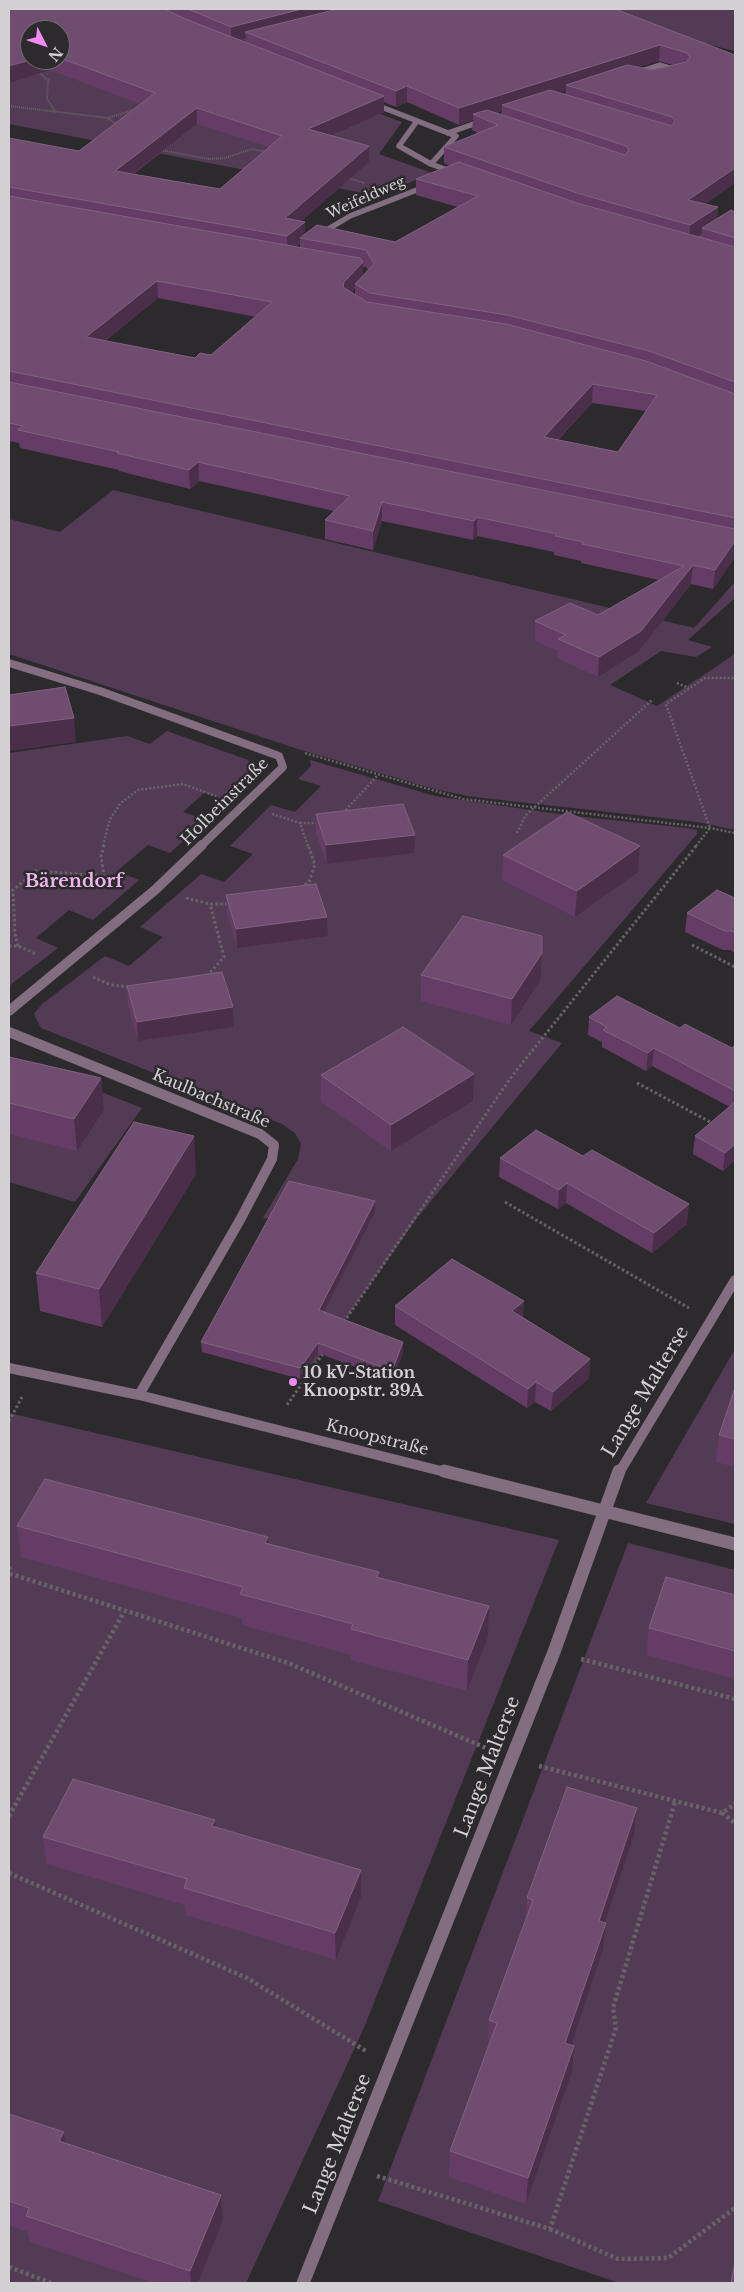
<!DOCTYPE html>
<meta charset="utf-8">
<style>
body{margin:0}
#map{position:relative;width:744px;height:2292px;overflow:hidden;background:#2d2a2d;font-family:"Libre Baskerville",serif}
canvas{display:block}
.frame{position:absolute;inset:0;border:10px solid #d3d1d3;pointer-events:none}
.north{position:absolute;left:20px;top:20px;width:50px;height:50px;box-sizing:border-box;background:#2d2a2d;border:1px solid #6f6d6f;border-radius:50%;rotate:131deg;font-size:14px;font-weight:700;line-height:20px;text-align:center;color:#d3d1d3}
.north::after{content:'';display:block;margin:auto;width:18px;height:22px;background:#f18af4;clip-path:polygon(50% 0,100% 100%,50% 72%,0 100%)}
</style>
<div id="map">
<canvas width="744" height="2292"></canvas>
<div class="frame"></div>
<div class="north">N</div>
</div>
<script>
const c = document.querySelector('canvas').getContext('2d');
c.lineJoin = 'round';
function fill(path, color) {
  c.fillStyle = color;
  c.fill(path, 'evenodd');
}
function poly(rows) {
  const path = new Path2D();
  for (const r of rows) {
    path.moveTo(r[0], r[1]);
    for (let i = 2; i < r.length; i += 2) path.lineTo(r[i], r[i + 1]);
  }
  return path;
}
function trace(path, color, width, dash) {
  c.strokeStyle = color;
  c.lineWidth = width;
  c.lineCap = dash ? 'butt' : 'round';
  c.setLineDash(dash || []);
  c.stroke(path);
}
function write(font, color, halo, rows, align = 'center') {
  c.font = font + ' "Libre Baskerville",serif';
  c.lineWidth = 5;
  c.setLineDash([]);
  c.textBaseline = 'middle';
  c.strokeStyle = halo;
  c.fillStyle = color;
  for (const [text, x, y, turn = 0] of rows) {
    c.save();
    c.translate(x, y);
    c.rotate((+turn || 0) * Math.PI / 180);
    c.textAlign = isNaN(turn) ? turn : align;
    if (halo) c.strokeText(text, 0, 0);
    c.fillText(text, 0, 0);
    c.restore();
  }
}
fill(poly([
 [9,9,735,9,735,51,636,27,362,107,402,122,379,154,432,173,378,196,9,124],
 [30,30,60,30,60,60,30,60],
 [113,490,694,628,735,582,735,598,688,640,712,647,696,657,661,651,610,685,657,706,735,654,735,830,698,822,474,797,438,790,298,749,9,654,9,519,60,532],
 [167,731,248,760,253,767,251,775,226,800,204,793,183,812,206,820,170,853,148,845,117,871,139,880,93,920,69,910,36,938,58,948,9,986,9,753,127,736,150,744],
 [310,760,435,796,565,815,687,828,697,830,697,834,529,1031,562,1043,417,1218,307,1374,291,1369,363,1234,263,1218,298,1159,301,1144,295,1133,282,1124,41,1028,34,1014,42,1004,105,956,129,966,163,937,140,927,201,874,224,882,253,854,230,846,271,805,295,812,321,786,298,779,311,766],
 [9,1056,142,1108,75,1202,9,1182],
 [735,1349,735,1524,646,1503],
 [9,1413,559,1540,363,2030,246,2283,9,2283],
 [628,1543,735,1570,735,2283,619,2283,378,2201]
]), '#543b55');
trace(poly([
 [37,71,48,80,47,99,55,111],
 [9,106,108,118,136,109],
 [108,118,117,125],
 [161,150,209,159,225,158,252,149,266,152],
 [346,177,364,183]
]), '#666466', 2, [1, 1]);
trace(poly([
 [677,683,689,688],
 [305,753,463,799,710,828,735,833],
 [343,813,377,776],
 [272,814,300,823],
 [517,833,526,815,652,700],
 [103,846,110,819,121,803,138,790,183,784,216,796],
 [308,846,300,823,320,823],
 [696,846,710,828,666,704,705,678,735,678]
]), '#666466', 2.5, [2, 2]);
trace(poly([
 [104,845,101,856,104,876],
 [301,888,309,882,315,865,308,845],
 [186,898,210,904,229,904],
 [692,945,735,967],
 [9,946,18,946,36,954],
 [18,946,15,934,13,890,36,871,104,876,122,881],
 [207,976,224,957,210,904],
 [93,977,111,985,130,987],
 [637,1083,714,1124],
 [505,1202,689,1308],
 [344,1322,512,1076,697,845],
 [287,1405,324,1352],
 [9,1421,22,1397]
]), '#666466', 3, [2.5, 2.5]);
trace(poly([
 [9,1567,11,1574,288,1663,486,1748],
 [581,1659,735,1699],
 [539,1766,722,1813,735,1804],
 [722,1813,735,1823],
 [9,1816,124,1612],
 [9,1873,247,1978,366,2051],
 [377,2176,550,2229,616,2028,613,2008,675,1802],
 [550,2229,618,2259,668,2258,735,2208],
 [9,2267,51,2283]
]), '#666466', 4.5, [3, 3]);
trace(poly([
 [635,73,660,65,676,70],
 [371,103,456,136,431,164,455,173],
 [417,121,399,146,431,164],
 [448,133,485,120],
 [320,234,350,216,427,186]
]), '#826d81', 5.5);
trace(poly([
 [9,663,100,691,279,756,283,767,201,846]
]), '#826d81', 8);
trace(poly([
 [9,1011,155,890,202,845],
 [9,1032,260,1134,274,1145,272,1159,240,1220,139,1395],
 [9,1368,139,1395,449,1473],
 [619,1473,735,1280]
]), '#826d81', 10);
trace(poly([
 [444,1471,735,1544],
 [303,2283,554,1652,619,1471]
]), '#826d81', 13);
fill(poly([
 [9,9,615,9,735,55,735,183,705,204,718,207,717,219,731,210,735,212,735,557,713,589,691,584,639,651,598,677,557,658,558,651,535,641,535,621,570,603,598,615,659,580,581,563,581,561,554,555,554,552,477,536,473,540,382,521,373,550,325,539,325,520,334,511,199,481,190,489,119,471,119,470,20,448,19,443,9,441,9,138,79,151,141,104,50,70,9,83],
 [30,30,60,30,60,60,30,60],
 [246,38,246,42,239,40],
 [659,61,673,65,653,70,638,67],
 [566,90,565,94,559,92],
 [384,102,396,107,407,102,459,125,473,120,472,130,478,133,444,147,444,163,450,166,416,179,416,195,458,207,395,242,317,225,305,234,305,222,301,221,369,162,369,146,331,136,384,112],
 [502,111,501,114,496,113],
 [197,124,269,147,220,189,134,174],
 [300,243,300,247,296,247],
 [363,267,366,267,368,270,363,276],
 [355,288,355,295,352,292],
 [158,298,256,317,211,355,200,353,195,358,105,341],
 [592,403,646,411,618,452,558,440],
 [316,814,414,853,327,864,316,833],
 [503,855,638,872,575,917,502,880],
 [226,895,327,917,328,936,237,948,227,914],
 [735,898,735,953,730,950,723,950,685,932,687,913],
 [542,953,541,979,511,1025,421,1001,421,975],
 [127,986,233,1007,234,1027,138,1041,128,1005],
 [589,1017,680,1028,732,1048,735,1045,735,1160,723,1171,693,1154,695,1136,730,1107,652,1066,646,1071,602,1047,602,1042,588,1035],
 [9,1057,101,1078,104,1110,77,1151,9,1134],
 [321,1075,473,1101,391,1151,321,1102],
 [500,1158,687,1224,652,1253,566,1203,558,1209,499,1177],
 [196,1174,102,1327,40,1311,36,1273],
 [375,1212,323,1312,403,1342,403,1353,392,1381,318,1353,300,1379,202,1352,201,1342],
 [395,1306,523,1318,590,1359,589,1378,551,1411,535,1402,527,1408,395,1325],
 [735,1391,735,1467,716,1462,719,1435],
 [17,1526,268,1544,379,1572,379,1578,489,1606,488,1637,467,1691,351,1660,351,1655,242,1625,242,1618,21,1557],
 [735,1595,735,1679,646,1655,649,1628],
 [637,1808,634,1835,604,1923,606,1923,603,1950,571,2045,572,2072,526,2204,449,2177,450,2151,489,2046,488,2046,489,2020,526,1919,527,1898],
 [215,1827,361,1897,336,1960,186,1915,185,1905,47,1864,43,1837],
 [9,2114,64,2132,65,2143,221,2195,223,2220,198,2283,154,2283,30,2242,28,2232,9,2225]
]), '#653c65');
fill(poly([
 [302,9,363,9,245,32,246,38,231,42,231,27],
 [660,45,659,61,575,87,566,85,566,90,511,108,502,105,502,111,481,118,473,114,473,120,459,125,459,108],
 [30,60,50,60,50,70,9,83,9,66],
 [407,86,407,102,396,107,396,91],
 [384,96,384,112,308,146,308,129],
 [197,108,197,124,116,187,115,171],
 [369,146,369,162,286,235,285,218],
 [735,168,735,183,687,216,688,200],
 [718,207,717,224,702,228,702,234,689,242,690,225],
 [305,222,305,239,300,238,300,243,288,253,287,236],
 [363,262,363,280,355,284,355,288,345,300,343,287,344,282],
 [157,281,158,298,87,355,86,337],
 [593,384,592,403,543,455,544,437],
 [198,462,199,481,190,489,189,470],
 [382,502,382,521,373,550,373,531],
 [477,517,477,536,473,540,474,521],
 [735,541,735,557,713,589,715,570],
 [693,565,691,584,639,651,598,677,599,657],
 [74,718,76,742,9,751,9,726],
 [415,835,414,853,327,864,326,845],
 [640,846,638,872,575,917,577,891],
 [327,917,328,936,237,948,236,929],
 [542,953,541,979,511,1025,512,999],
 [233,1007,234,1027,138,1041,137,1022],
 [654,1048,652,1066,646,1071,648,1053],
 [474,1074,473,1101,391,1151,391,1125],
 [101,1078,104,1110,77,1151,74,1119],
 [194,1136,196,1174,102,1327,99,1289],
 [735,1144,735,1160,723,1171,725,1153],
 [567,1183,566,1203,558,1209,559,1190],
 [375,1201,375,1212,319,1321,319,1310],
 [689,1204,687,1224,652,1253,654,1233],
 [524,1301,523,1320,512,1311],
 [403,1342,403,1353,392,1381,392,1371],
 [318,1343,318,1353,300,1379,300,1368],
 [590,1359,589,1378,551,1411,553,1392],
 [536,1382,535,1402,527,1408,528,1389],
 [268,1537,269,1569,265,1543],
 [489,1606,488,1637,467,1691,468,1660],
 [637,1808,634,1835,596,1948,599,1921],
 [215,1820,217,1847,212,1826],
 [361,1870,361,1897,336,1960,335,1933],
 [606,1923,603,1950,563,2070,565,2043],
 [574,2046,572,2072,526,2204,528,2178],
 [64,2132,68,2158,59,2141],
 [221,2195,223,2220,198,2283,191,2283,190,2271]
]), '#4a2e4a');
const building = poly([
 [9,9,164,9,188,20,384,96,308,129,369,146,285,218,305,222,287,236,9,187,9,138,79,151,155,93,60,58,60,30,30,30,30,60,9,66,9,9],
 [197,108,282,136,220,189,115,171,197,108],
 [188,9,302,9,231,27,188,9],
 [338,9,615,9,735,55,735,168,688,200,718,207,690,225,580,194,444,147,498,125,473,114,487,110,625,155,629,150,626,146,502,105,550,90,672,126,675,121,672,117,566,85,627,65,653,70,686,62,690,57,687,53,660,45,459,108,407,86,396,91,245,32,338,9],
 [459,162,577,203,735,247,735,382,649,351,507,315,370,293,355,284,374,264,366,250,300,238,317,225,395,242,478,196,416,179,459,162],
 [9,196,360,258,363,262,344,282,343,287,367,302,506,324,646,361,735,394,735,518,9,371,9,196],
 [157,281,272,302,211,355,200,353,195,358,86,337,157,281],
 [593,384,657,395,618,452,544,437,593,384],
 [731,210,735,212,735,238,702,228,731,210],
 [9,382,735,529,735,541,715,570,693,565,641,631,599,657,558,639,566,635,535,621,570,603,598,615,684,566,582,544,583,542,555,536,557,534,477,517,474,521,382,502,373,531,325,520,350,496,198,462,189,470,117,453,119,452,18,430,23,426,9,423,9,382],
 [65,687,74,718,9,726,9,695,65,687],
 [403,804,415,835,326,845,316,814,403,804],
 [567,812,640,846,577,891,503,855,567,812],
 [316,884,327,917,236,929,226,895,316,884],
 [717,890,735,898,735,933,732,931,725,931,687,913,717,890],
 [463,916,542,936,542,953,512,999,421,975,463,916],
 [222,972,233,1007,137,1022,127,986,222,972],
 [617,996,680,1028,685,1024,732,1048,735,1045,735,1091,654,1048,648,1053,603,1030,607,1027,589,1017,617,996],
 [403,1027,474,1074,391,1125,321,1075,403,1027],
 [9,1057,101,1078,74,1119,9,1103,9,1057],
 [735,1102,735,1144,725,1153,695,1136,735,1102],
 [134,1122,194,1136,99,1289,36,1273,134,1122],
 [536,1130,583,1156,592,1150,689,1204,654,1233,567,1183,559,1190,500,1158,536,1130],
 [289,1181,375,1201,319,1310,403,1342,392,1371,318,1343,300,1368,201,1342,289,1181],
 [452,1259,524,1301,512,1311,590,1359,553,1392,536,1382,528,1389,395,1306,452,1259],
 [734,1391,735,1391,735,1439,719,1435,734,1391],
 [45,1479,268,1537,265,1543,379,1572,376,1577,489,1606,468,1660,351,1629,353,1624,240,1594,243,1587,17,1526,45,1479],
 [666,1577,735,1595,735,1651,649,1628,666,1577],
 [73,1779,215,1820,212,1826,361,1870,335,1933,184,1888,187,1879,43,1837,73,1779],
 [567,1787,637,1808,599,1921,606,1923,565,2043,574,2046,528,2178,450,2151,497,2023,489,2020,533,1900,527,1898,567,1787],
 [9,2114,64,2132,59,2141,221,2195,190,2271,26,2216,29,2208,9,2201,9,2114],
 [735,2262,735,2283,731,2283,735,2262]
]);
fill(building, '#714c71');
trace(building, '#806180', 1);
for (const [x, y, r, color] of [
 [293,1382,5,"#f18af4"]
]) {
  const dot = new Path2D();
  dot.arc(x, y, r, 0, 2 * Math.PI);
  c.fillStyle = color;
  c.fill(dot);
  trace(dot, '#2d2a2d', 2);
}
write('14px', '#d3d1d3', '#2d2a2d', [
 ["Weifeldweg",366,198,-24]
]);
write('16px', '#d3d1d3', '#2d2a2d', [
 ["Holbeinstraße",225,802,-45],
 ["Kaulbachstraße",211,1099,23],
 ["Knoopstraße",377,1438,14]
]);
write('bold 16px', '#d3d1d3', '#2d2a2d', [
 ["10 kV-Station",303,1373],
 ["Knoopstr. 39A",303,1391]
], 'left');
write('bold 18px', '#edb4ed', '#2d2a2d', [
 ["Bärendorf",74,882]
]);
write('19px', '#d3d1d3', '#2d2a2d', [
 ["Lange Malterse",646,1392,-59],
 ["Lange Malterse",488,1767,-69],
 ["Lange Malterse",338,2144,-68]
]);
</script>
